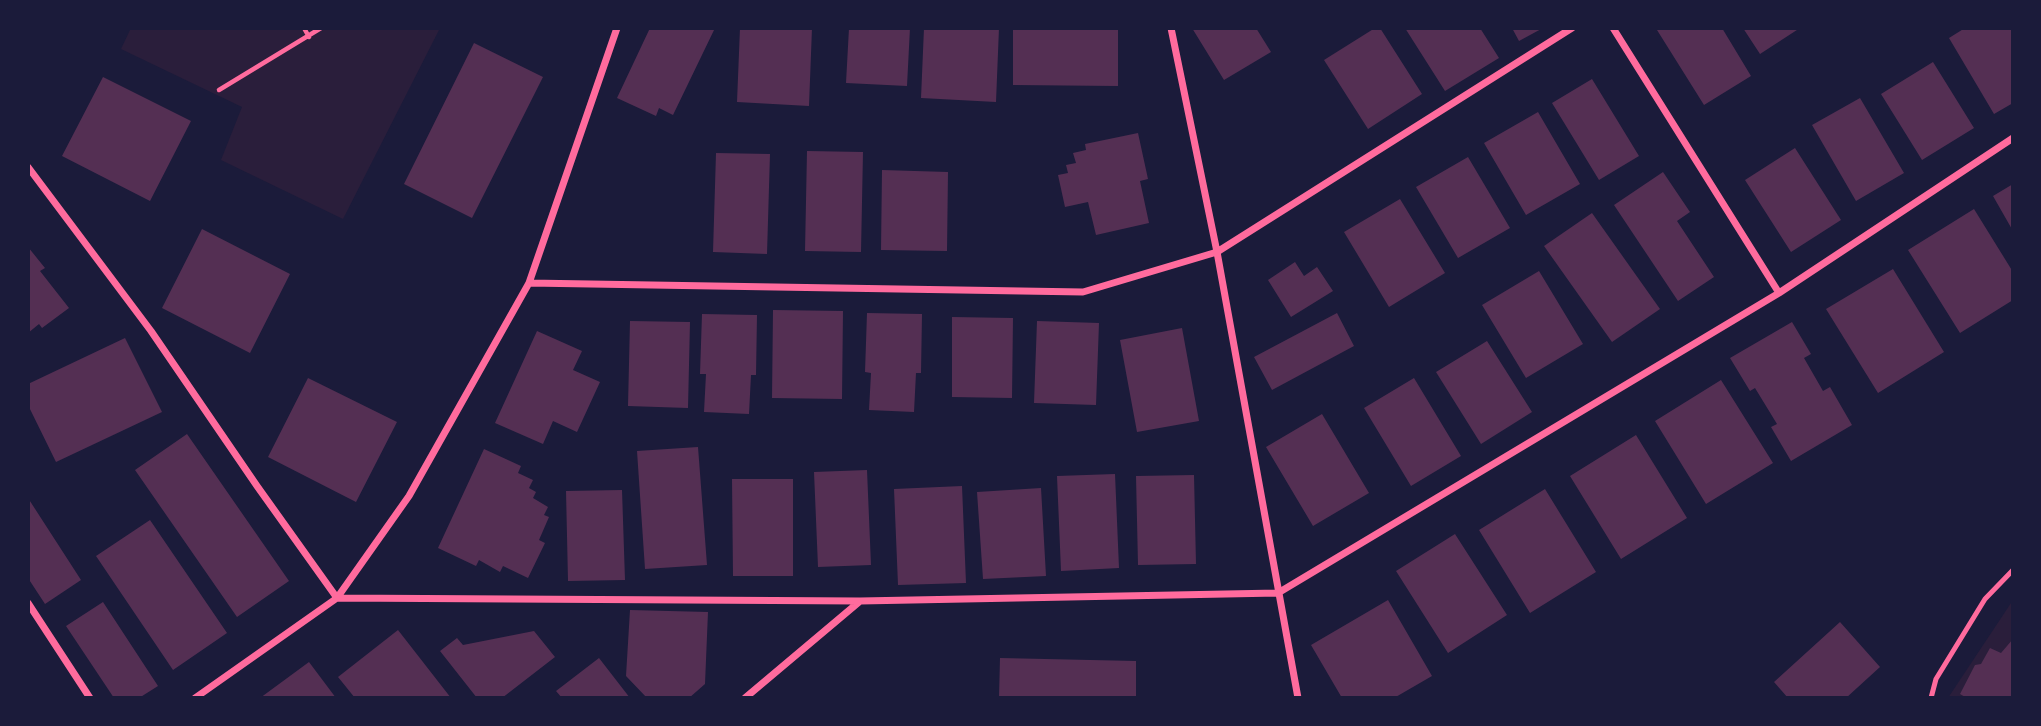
<!DOCTYPE html>
<style>
body{margin:0}
#map{position:relative;width:2041px;height:726px;overflow:hidden;background:#1b1b3a;font-family:"Open Sans",sans-serif}
canvas{display:block}
.frame{position:absolute;inset:0;border:30px solid #1b1b3a;pointer-events:none}
</style>
<div id="map">
<canvas width="2041" height="726"></canvas>
<div class="frame"></div>
</div>
<script>
const c = document.querySelector('canvas').getContext('2d');
c.lineJoin = 'round';
function fill(path, color) {
  c.fillStyle = color;
  c.fill(path, 'evenodd');
}
function poly(rows) {
  const path = new Path2D();
  for (const r of rows) {
    path.moveTo(r[0], r[1]);
    for (let i = 2; i < r.length; i += 2) path.lineTo(r[i], r[i + 1]);
  }
  return path;
}
function trace(path, color, width, dash) {
  c.strokeStyle = color;
  c.lineWidth = width;
  c.lineCap = dash ? 'butt' : 'round';
  c.setLineDash(dash || []);
  c.stroke(path);
}
fill(poly([
 [131,28,440,28,343,219,221,160,242,107,121,49],
 [2013,600,2013,698,1948,698]
]), '#2a1e3b');
fill(poly([
 [650,28,715,28,673,115,659,108,656,116,617,98],
 [740,28,812,28,809,106,737,102],
 [849,28,910,28,907,86,846,83],
 [924,28,999,28,996,102,921,98],
 [1013,28,1118,28,1118,86,1013,85],
 [1192,28,1256,28,1271,52,1224,80],
 [1375,28,1380,28,1422,94,1368,129,1324,60],
 [1405,28,1480,28,1499,58,1445,91],
 [1512,28,1543,28,1519,41],
 [1660,28,1722,28,1751,76,1704,105,1657,30],
 [1743,28,1800,28,1760,54],
 [1965,28,2010,28,2013,33,2013,103,1994,114,1949,38],
 [474,43,543,77,472,218,404,184],
 [1933,62,1974,128,1922,160,1881,94],
 [103,77,191,121,150,201,62,156],
 [1592,79,1639,156,1599,180,1552,103],
 [1860,98,1904,173,1856,201,1812,125],
 [1538,112,1580,184,1526,215,1484,143],
 [1138,133,1148,179,1140,181,1149,223,1096,235,1088,202,1065,207,1058,175,1068,173,1066,165,1076,163,1073,153,1086,150,1085,144],
 [1795,148,1841,220,1791,252,1745,180],
 [807,151,863,152,861,252,805,251],
 [716,153,770,154,767,254,713,252],
 [1468,157,1510,228,1458,258,1416,187],
 [882,170,948,172,947,251,881,250],
 [1663,172,1690,212,1677,221,1714,277,1678,301,1614,205],
 [2013,184,2013,231,1993,196],
 [1400,199,1445,273,1389,307,1344,232],
 [1974,209,2013,272,2013,300,1960,333,1908,250],
 [1592,213,1660,309,1612,342,1544,246],
 [202,229,290,274,250,353,162,308],
 [28,247,45,268,40,271,69,308,42,328,39,324,28,333],
 [1295,262,1304,276,1317,267,1333,291,1291,317,1268,280],
 [1893,269,1944,352,1878,393,1826,309],
 [1539,271,1583,344,1526,378,1482,305],
 [773,310,843,311,842,399,772,398],
 [867,313,922,314,921,373,916,373,914,412,869,410,871,373,865,372],
 [1337,313,1354,346,1272,390,1254,357],
 [702,314,757,315,756,375,751,375,749,414,704,412,706,374,700,374],
 [952,317,1013,318,1012,398,952,397],
 [630,321,690,322,688,408,628,406],
 [1037,321,1099,323,1096,405,1034,403],
 [1792,322,1811,354,1804,358,1823,391,1830,387,1852,425,1791,461,1771,427,1777,424,1755,388,1750,391,1730,358],
 [1182,328,1199,421,1137,432,1120,340],
 [537,331,582,351,573,370,600,382,577,432,553,421,543,444,495,423],
 [125,338,162,412,56,462,28,405,28,384],
 [1487,341,1532,412,1481,444,1436,372],
 [308,378,397,422,356,502,268,457],
 [1414,378,1461,456,1411,486,1364,408],
 [1721,380,1773,463,1706,504,1655,421],
 [1322,414,1369,493,1313,526,1266,447],
 [187,434,289,581,237,617,135,470],
 [1636,435,1687,518,1621,559,1570,476],
 [698,447,707,565,645,569,637,451],
 [484,449,521,466,518,473,533,480,529,488,536,492,533,498,548,507,544,515,549,517,539,540,545,543,528,578,503,566,500,572,479,560,476,566,438,548],
 [867,470,871,565,818,567,814,472],
 [1115,474,1119,568,1061,571,1057,476],
 [1194,475,1196,564,1138,565,1136,476],
 [732,479,793,479,793,576,733,576],
 [962,486,966,583,898,585,894,489],
 [1041,488,1046,576,983,579,977,492],
 [1545,489,1596,572,1530,613,1479,530],
 [622,490,625,580,568,581,566,491],
 [28,498,81,580,45,604,28,578],
 [150,520,227,633,173,670,96,556],
 [1455,534,1507,615,1448,653,1396,571],
 [1388,600,1432,676,1394,698,1342,698,1311,645],
 [103,602,158,686,139,698,114,698,66,626],
 [630,610,708,612,705,684,689,698,647,698,626,676],
 [1840,622,1880,667,1846,698,1788,698,1774,682],
 [398,630,451,698,355,698,338,677],
 [534,631,555,657,502,698,477,698,440,651,457,638,463,645],
 [2013,639,2013,698,1967,698,1960,694,1975,665,1981,664,1990,648,2001,653],
 [599,658,630,698,562,698,556,691],
 [1000,658,1136,661,1136,698,999,698],
 [309,662,336,698,260,698]
]), '#542f53');
trace(poly([
 [304,28,309,37],
 [219,90,321,28]
]), '#ff6b9d', 4.5);
trace(poly([
 [1931,698,1936,679,1985,599,2013,570]
]), '#ff6b9d', 5);
trace(poly([
 [1171,28,1217,252,1298,698],
 [1613,28,1779,293],
 [28,167,151,331,257,486,337,598,860,601,1278,593,1779,293,2013,138],
 [529,283,1083,292,1217,252,1572,28],
 [28,603,90,698],
 [195,698,337,598,409,496,529,283,617,28],
 [745,698,859,602]
]), '#ff6b9d', 7);
</script>
